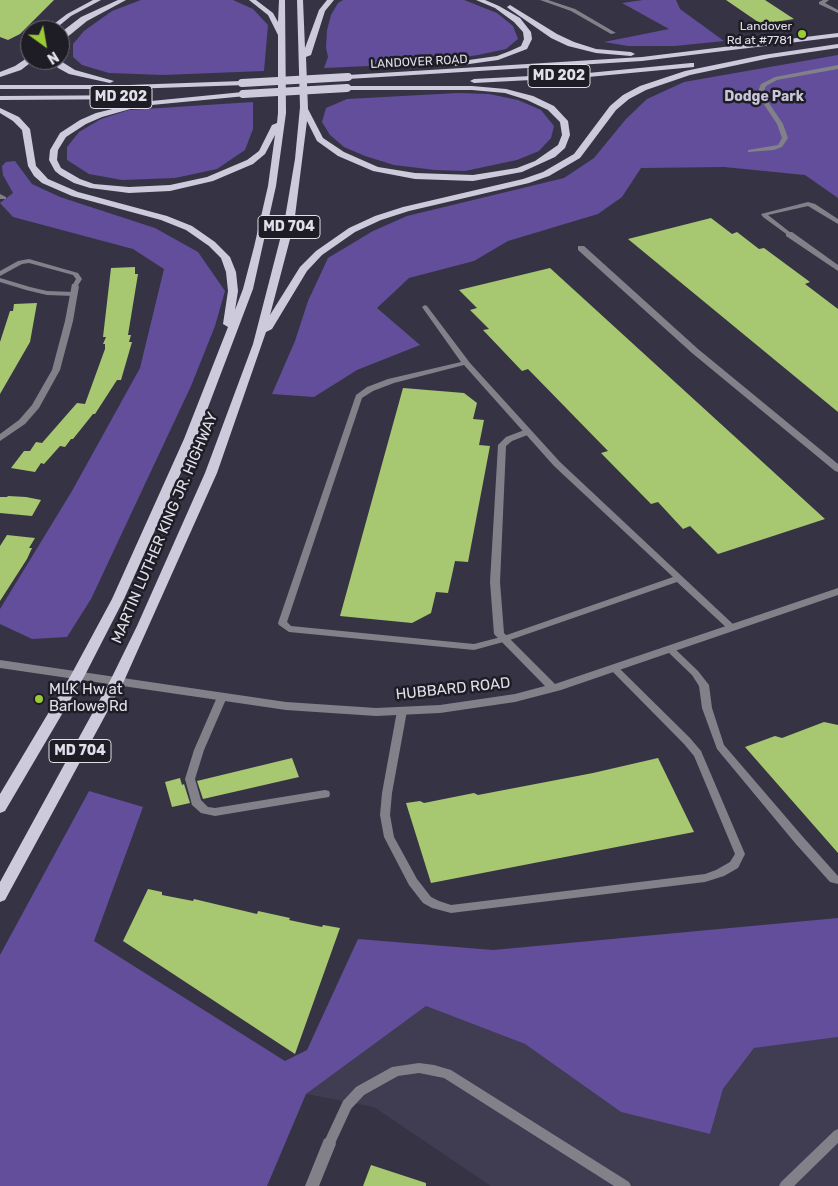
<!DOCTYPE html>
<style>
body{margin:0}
#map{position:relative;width:838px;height:1186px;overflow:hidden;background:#363444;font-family:Rubik,sans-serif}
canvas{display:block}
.north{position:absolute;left:20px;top:20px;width:50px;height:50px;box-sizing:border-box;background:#1e1c24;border:1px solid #6c6a73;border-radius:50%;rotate:148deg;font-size:14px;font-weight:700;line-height:20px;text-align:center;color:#e1dfea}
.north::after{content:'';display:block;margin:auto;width:18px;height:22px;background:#9acb34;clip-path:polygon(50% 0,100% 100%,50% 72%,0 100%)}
</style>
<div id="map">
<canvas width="838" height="1186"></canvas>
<div class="north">N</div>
</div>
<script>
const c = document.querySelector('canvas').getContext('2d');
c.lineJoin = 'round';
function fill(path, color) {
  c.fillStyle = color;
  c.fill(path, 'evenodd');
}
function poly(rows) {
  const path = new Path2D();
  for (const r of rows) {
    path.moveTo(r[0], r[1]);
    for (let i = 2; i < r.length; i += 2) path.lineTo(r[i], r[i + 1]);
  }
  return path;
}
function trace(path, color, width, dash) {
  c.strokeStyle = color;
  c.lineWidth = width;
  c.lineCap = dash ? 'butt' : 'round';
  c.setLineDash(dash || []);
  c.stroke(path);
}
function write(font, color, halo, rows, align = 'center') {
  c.font = font + ' Rubik,sans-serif';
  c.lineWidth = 5;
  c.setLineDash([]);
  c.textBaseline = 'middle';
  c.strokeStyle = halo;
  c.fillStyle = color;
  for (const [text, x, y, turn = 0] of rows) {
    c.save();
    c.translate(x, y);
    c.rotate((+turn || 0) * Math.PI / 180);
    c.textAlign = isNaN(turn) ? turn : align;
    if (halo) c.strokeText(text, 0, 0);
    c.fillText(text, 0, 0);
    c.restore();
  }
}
fill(poly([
 [426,1006,525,1044,621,1112,710,1134,723,1089,754,1048,838,1037,838,1186,491,1186,374,1107,306,1094]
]), '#403c52');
fill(poly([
 [141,0,233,0,253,9,268,25,264,71,163,75,109,73,82,65,73,57,73,44,84,31,112,11],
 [343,0,464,0,497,13,513,26,518,39,506,49,478,55,413,64,324,68,328,57,326,48,327,30,331,15,338,3],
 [643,0,676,0,680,9,724,41,675,46,628,46,604,42,669,29,622,3],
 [838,55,838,198,805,175,724,167,641,168,622,197,598,214,508,241,474,261,409,278,377,308,420,345,357,370,314,397,272,394,295,341,308,301,328,258,373,231,407,216,564,178,594,158,626,119,647,99,684,82],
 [458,93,489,94,518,100,541,110,554,126,551,138,539,151,517,160,465,171,435,170,394,165,365,156,344,147,330,135,322,122,326,108,347,99],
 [253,102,253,129,245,150,217,169,175,178,122,180,89,174,67,160,67,147,79,132,101,119,129,110],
 [15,161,32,184,60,197,155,228,198,252,225,291,215,326,191,386,91,599,67,637,32,639,0,624,0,609,72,491,140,368,164,269,133,249,13,217,0,203,13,193,3,175,2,166,6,162],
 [89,791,143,807,94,941,285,1061,307,1050,358,939,493,950,838,918,838,1037,754,1048,723,1089,710,1134,621,1112,525,1044,426,1006,306,1094,267,1186,0,1186,0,955]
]), '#624e9a');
fill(poly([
 [0,0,54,0,20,34,8,40,0,37],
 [726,0,765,0,794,19,761,24],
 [711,218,732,234,737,232,759,249,764,248,810,282,805,284,838,309,838,412,628,239],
 [135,267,135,274,138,274,128,335,131,335,129,342,132,342,121,380,117,380,95,414,93,414,73,439,71,439,65,447,60,446,44,464,41,463,35,472,11,468,24,451,30,451,36,442,42,443,77,403,85,404,105,349,105,344,103,344,106,337,103,337,111,268],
 [550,268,825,519,718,554,690,526,683,529,658,502,651,504,601,453,608,451,528,369,522,371,483,330,489,329,470,310,477,308,459,290],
 [37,303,30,342,0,394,0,342,10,311,13,311,14,304],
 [403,388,464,393,477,403,473,419,484,420,479,445,490,446,468,562,455,561,448,593,436,592,431,613,412,623,340,616],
 [8,496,26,497,41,500,32,516,0,513,0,497,7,497],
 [7,535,35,538,29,548,32,548,27,559,0,601,0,546],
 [824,722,838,725,838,853,745,747,775,736,782,738],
 [292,758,299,777,203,799,197,781],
 [658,758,694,832,431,883,406,803,420,801,424,803,474,793,478,795,593,773],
 [180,778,182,785,184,784,190,803,172,807,165,782],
 [148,889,162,892,162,895,193,901,194,899,257,914,258,911,290,918,289,920,322,927,323,925,340,928,295,1054,123,941],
 [371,1165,426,1183,426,1186,363,1186]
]), '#a7c871');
fill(poly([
 [823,0,829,0,825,3,838,10,838,13,819,4,819,2,823,0],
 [808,202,815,204,838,219,838,224,808,206,768,215,791,233,791,235,789,236,763,217,761,214,808,202],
 [29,259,78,273,82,279,77,287,73,287,72,286,76,279,73,275,29,263,22,264,0,276,0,271,18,261,29,259],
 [0,278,30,287,47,291,74,292,77,294,74,296,47,295,26,290,0,282,0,278],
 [425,305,427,306,470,363,560,462,735,626,736,628,735,630,729,630,677,582,507,641,474,650,289,632,279,625,278,623,356,395,367,387,388,379,461,362,422,307,425,305],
 [464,365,554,466,673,577,501,637,474,644,291,626,287,622,362,398,373,391,394,383,464,365],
 [670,646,673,647,698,671,709,685,712,708,724,745,803,837,838,876,838,884,830,882,795,843,717,749,702,708,699,686,692,675,667,651,665,649,667,647,670,646],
 [614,665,617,666,690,738,701,751,745,854,738,868,724,876,705,882,451,913,432,908,423,903,409,885,384,837,380,815,382,793,397,711,399,709,402,708,405,709,407,711,392,793,390,815,394,837,417,879,431,897,439,901,451,905,705,874,716,870,730,862,735,854,694,756,684,744,611,670,609,668,611,666,614,665],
 [222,694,225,695,227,697,204,750,195,779,201,800,208,807,215,808,325,790,329,791,330,794,329,797,215,816,201,813,192,805,185,779,194,750,217,697,219,695,222,694],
 [419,1063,434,1065,451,1070,629,1182,631,1186,614,1186,444,1078,419,1073,398,1076,364,1095,351,1109,333,1148,329,1150,325,1148,323,1144,343,1101,356,1087,392,1067,419,1063],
 [838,1129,838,1143,794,1186,779,1186,781,1182,834,1131,838,1129]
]), '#828089');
fill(poly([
 [540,0,548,0,575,9,616,33,611,34,571,11,540,0],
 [838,65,838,69,777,80,766,86,763,94,783,124,788,138,782,147,774,150,748,152,748,150,778,145,782,138,777,124,757,94,761,84,775,77,838,65],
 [0,194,6,197,6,199,0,199,0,194],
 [786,232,792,232,838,265,838,271,786,236,786,232],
 [578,246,584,246,698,349,838,464,838,472,835,471,692,353,578,250,578,246],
 [72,284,75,284,79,286,73,321,60,370,39,408,25,424,0,441,0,434,19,420,32,405,52,370,65,321,72,284],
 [527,429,530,430,531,432,530,434,512,441,506,446,500,582,504,633,555,684,838,588,838,595,561,690,515,702,440,713,376,716,286,710,0,668,0,660,286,702,376,708,440,705,515,694,545,686,494,634,490,582,498,445,506,437,527,429],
 [329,1137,334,1139,336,1144,319,1186,305,1186,324,1139,329,1137]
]), '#828089');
fill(poly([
 [93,0,101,0,71,16,54,30,46,30,67,14,93,0],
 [118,0,126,0,87,21,60,43,60,36,64,30,81,17,118,0],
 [249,0,256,0,273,13,278,22,279,0,285,0,286,113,276,186,253,289,196,439,124,599,85,675,5,811,0,813,0,794,71,675,112,599,184,439,228,327,223,324,228,291,226,272,221,258,209,246,186,230,161,220,72,196,42,183,34,176,28,166,22,130,13,121,0,113,0,108,19,117,30,129,36,166,48,179,78,192,167,216,192,226,215,242,230,257,236,272,238,291,235,310,243,289,254,247,268,186,275,135,265,154,253,164,213,181,170,191,129,193,90,188,74,183,60,175,55,171,49,160,50,150,60,133,80,120,96,113,141,102,243,92,247,94,246,96,141,106,102,117,86,124,66,137,58,150,57,160,61,168,80,179,94,184,129,187,170,185,207,177,247,160,259,151,272,125,277,123,278,113,278,35,268,15,249,0],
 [297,0,303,0,305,48,319,10,327,0,334,0,325,11,311,55,306,57,308,109,323,138,344,152,378,167,415,173,473,175,517,168,535,161,558,145,562,135,560,122,548,110,527,100,505,93,472,90,344,90,344,86,472,86,506,89,533,96,554,106,568,121,570,135,565,148,555,157,522,172,473,181,415,179,373,171,338,156,317,141,307,121,294,224,270,315,300,267,316,251,349,228,375,216,403,207,523,179,543,172,574,154,610,106,623,95,640,86,685,71,763,55,838,44,838,48,770,58,690,75,646,90,629,99,616,110,580,158,549,176,529,183,409,211,381,220,355,232,322,255,307,271,272,329,266,332,217,473,124,681,5,900,0,902,0,882,110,681,137,626,205,473,253,344,284,224,295,159,300,107,297,0],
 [476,0,485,0,499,6,520,18,531,32,532,39,527,49,498,60,455,66,455,62,497,56,510,51,521,46,524,39,523,32,514,22,495,8,476,0],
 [510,5,557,34,574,42,596,49,631,52,635,54,631,56,596,53,568,46,551,38,508,8,507,7,510,5],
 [838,33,838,37,642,61,348,79,344,77,348,75,642,57,838,33],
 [27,58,34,60,21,70,0,77,0,72,15,66,27,58],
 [51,60,59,60,75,70,114,81,110,83,69,74,58,68,51,60],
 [691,63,694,63,694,67,588,77,474,83,470,81,474,79,588,73,691,63],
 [242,81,246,83,245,85,129,89,0,89,0,85,129,85,242,81],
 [151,95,151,99,148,99,0,100,0,96,151,95]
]), '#cdcadc');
trace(poly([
 [242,83,348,77],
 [243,94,347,88]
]), '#cdcadc', 8);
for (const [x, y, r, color] of [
 [802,34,5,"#9acb34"],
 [39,699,5,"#9acb34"]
]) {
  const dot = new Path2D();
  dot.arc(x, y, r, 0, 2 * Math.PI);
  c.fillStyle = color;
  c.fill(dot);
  trace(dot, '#1e1c24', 2);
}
write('12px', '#e1dfea', '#1e1c24', [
 ["Landover",792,27],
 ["Rd at #7781",792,41]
], 'right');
write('12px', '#e1dfea', '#1e1c24', [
 ["LANDOVER ROAD",419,62,-3]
]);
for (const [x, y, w] of [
 [559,76,62],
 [121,97,62],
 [289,227,62],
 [80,751,62]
]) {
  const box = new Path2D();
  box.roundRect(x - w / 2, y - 11.5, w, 23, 4);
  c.fillStyle = '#1e1c24';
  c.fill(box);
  trace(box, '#e1dfea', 1);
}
write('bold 14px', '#e1dfea', null, [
 ["MD 202",559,76],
 ["MD 202",121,97],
 ["MD 704",289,227],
 ["MD 704",80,751]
]);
write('bold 14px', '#c9c5da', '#1e1c24', [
 ["Dodge Park",764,97]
]);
write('15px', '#e1dfea', '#1e1c24', [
 ["MARTIN LUTHER KING JR. HIGHWAY",165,528,-67],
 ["HUBBARD ROAD",453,689,-6]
]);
write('15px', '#e1dfea', '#1e1c24', [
 ["MLK Hw at",49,690],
 ["Barlowe Rd",49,707]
], 'left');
</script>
